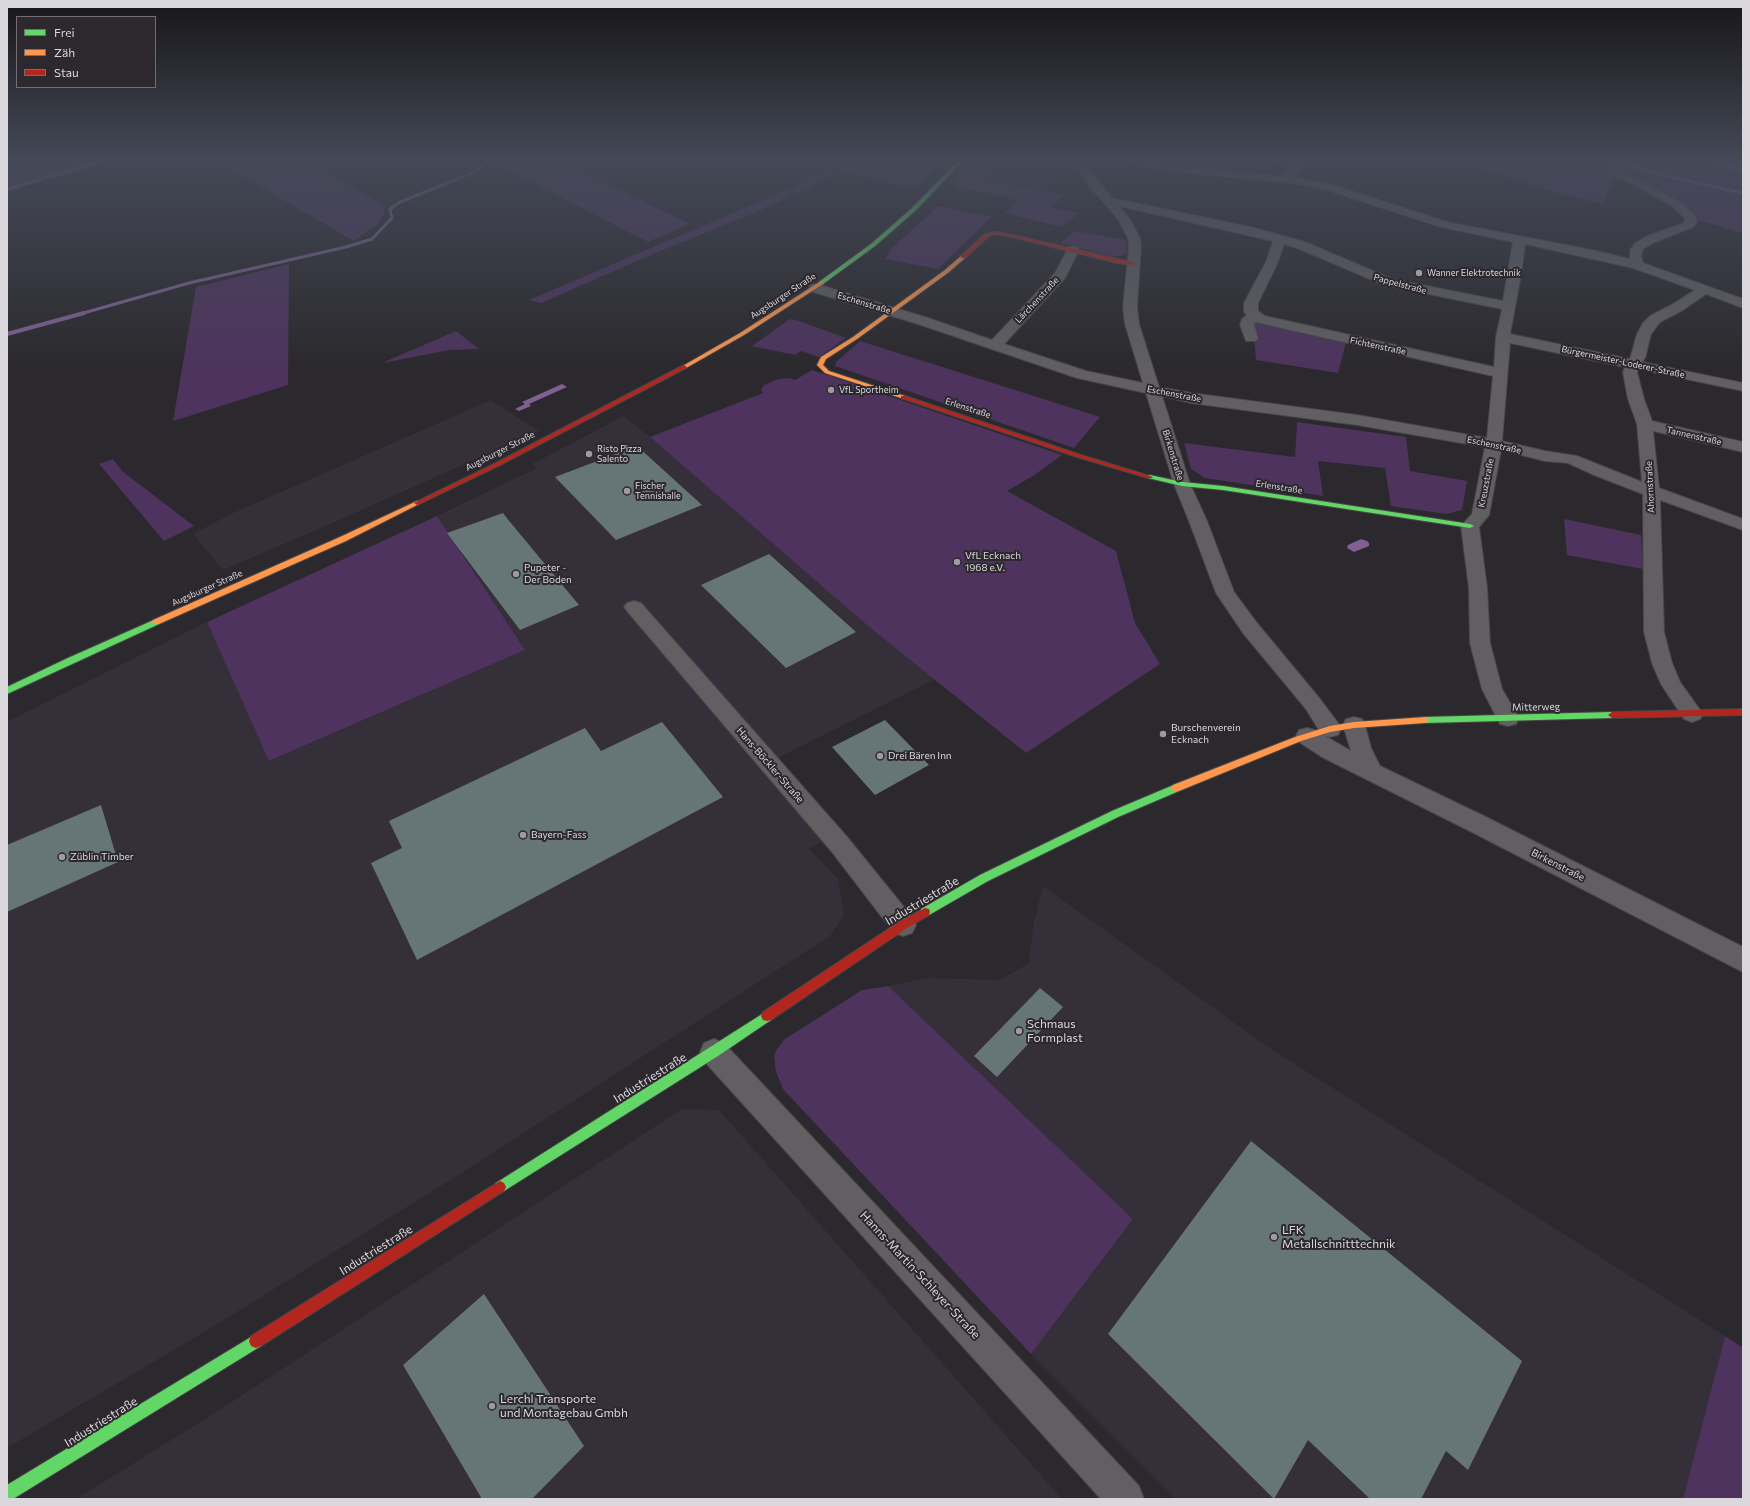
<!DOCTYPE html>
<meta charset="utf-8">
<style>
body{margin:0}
#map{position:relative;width:1750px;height:1506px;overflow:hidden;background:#2b292d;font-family:Commissioner,sans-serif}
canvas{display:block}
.frame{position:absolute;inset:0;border:8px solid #dad8dc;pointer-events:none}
.legend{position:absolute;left:16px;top:16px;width:140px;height:72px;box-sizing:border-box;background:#2c282e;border:1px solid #726e74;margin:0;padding:5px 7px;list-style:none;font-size:12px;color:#dad8dc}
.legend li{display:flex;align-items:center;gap:8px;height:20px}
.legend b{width:20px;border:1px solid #726e74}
</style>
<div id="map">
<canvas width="1750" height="1506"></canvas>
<div class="frame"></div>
<ul class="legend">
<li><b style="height:5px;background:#63d668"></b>Frei</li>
<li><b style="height:5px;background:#ff974d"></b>Zäh</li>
<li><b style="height:5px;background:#b3261e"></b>Stau</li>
</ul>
</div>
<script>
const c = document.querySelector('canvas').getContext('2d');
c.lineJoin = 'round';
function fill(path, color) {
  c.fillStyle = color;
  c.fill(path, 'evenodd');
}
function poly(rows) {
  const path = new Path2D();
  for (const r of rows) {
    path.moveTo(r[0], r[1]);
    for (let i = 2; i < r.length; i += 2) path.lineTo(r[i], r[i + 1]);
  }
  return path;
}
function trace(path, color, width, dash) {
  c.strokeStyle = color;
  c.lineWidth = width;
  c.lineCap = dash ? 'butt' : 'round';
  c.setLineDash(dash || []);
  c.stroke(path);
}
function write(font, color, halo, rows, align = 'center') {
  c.font = font + ' Commissioner,sans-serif';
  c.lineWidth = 4;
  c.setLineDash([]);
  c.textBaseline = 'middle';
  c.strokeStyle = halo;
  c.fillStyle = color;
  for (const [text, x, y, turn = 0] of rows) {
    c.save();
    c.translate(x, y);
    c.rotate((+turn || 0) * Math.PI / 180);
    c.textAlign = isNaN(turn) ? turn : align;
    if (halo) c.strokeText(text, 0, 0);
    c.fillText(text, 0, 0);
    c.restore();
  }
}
fill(poly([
 [999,161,1071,161,1075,169,1039,191,981,180,991,165],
 [491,400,539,431,321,528,223,570,193,534,231,514],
 [624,416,650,437,868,626,935,679,778,758,841,830,809,849,838,879,844,915,830,936,452,1179,206,1331,7,1448,7,722,207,622,270,761,525,650,437,516,537,468,532,464],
 [1043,886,1271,1049,1725,1336,1683,1499,1176,1499,1031,1354,1133,1219,888,986,928,978,1000,980,1029,963,1033,927],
 [682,1109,719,1110,1062,1499,76,1499,210,1416]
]), '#352f39');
fill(poly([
 [56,161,114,161,7,192,7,175],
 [216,161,304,161,386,206,383,215,378,224,354,241],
 [452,161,483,161,477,168,471,170],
 [495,161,562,161,690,224,648,242,500,166],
 [844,161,942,161,918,186,911,188,836,170],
 [1454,161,1717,161,1743,169,1743,192,1651,173,1743,193,1743,233,1699,220,1689,211,1635,178,1627,171,1608,163,1606,165,1610,168,1634,184,1612,179,1604,204,1562,194],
 [971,162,991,165,981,180,1064,195,1050,207,1079,213,1062,227,1005,213,1018,200,957,187,959,174],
 [825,172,835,173,805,190,759,211,653,254,541,303,529,300,752,205,796,186,817,174],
 [938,206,991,217,938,269,885,259,892,248],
 [1075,231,1126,240,1126,253,1120,256,1112,256,1060,243],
 [289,264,288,385,173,421,196,287],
 [790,319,796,320,846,338,819,357,801,351,795,355,752,346],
 [1253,323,1259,323,1346,342,1338,373,1256,360],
 [456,331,479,349,450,350,382,363],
 [860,341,1094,415,1100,417,1074,448,835,366,836,362],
 [812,370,1062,455,1033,476,1007,491,1116,551,1135,623,1160,664,1026,753,868,626,650,437,763,393,761,390,764,385,778,379,790,378,795,380],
 [1297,422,1406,437,1410,471,1467,481,1462,510,1446,514,1391,506,1385,468,1318,461,1323,496,1205,478,1191,469,1184,443,1295,457],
 [113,459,122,471,194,526,164,541,99,464],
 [437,516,525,650,269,761,207,622],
 [1564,519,1641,535,1643,569,1567,555],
 [888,986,1133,1219,1031,1354,783,1089,776,1072,774,1056,777,1049,785,1039,862,990],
 [1725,1336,1743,1348,1743,1499,1683,1499]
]), '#4d335d');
fill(poly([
 [562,384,567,387,529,404,531,406,519,411,515,409,525,404,522,402],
 [1361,539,1367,541,1369,543,1369,546,1354,552,1347,548,1348,545]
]), '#7e6192');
trace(poly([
 [1618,161,1652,173,1743,193],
 [833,165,837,161],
 [7,189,102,161],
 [80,314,189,283,346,247,372,239,392,218,390,209,400,202,472,173,485,165,487,161]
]), '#7e6192', 3);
trace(poly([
 [7,334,84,313]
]), '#7e6192', 4);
fill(poly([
 [1714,161,1743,161,1743,172,1717,165,1714,161]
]), '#7e6192');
fill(poly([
 [637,446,702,505,616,540,555,477],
 [503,513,510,522,579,605,520,630,447,533],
 [769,554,856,632,786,668,701,585],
 [885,720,929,765,875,795,832,747],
 [662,722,723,797,417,960,371,863,402,848,389,821,585,728,601,751],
 [101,805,118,862,7,912,7,845],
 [1040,988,1063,1007,997,1077,974,1056],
 [1251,1141,1522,1361,1468,1470,1446,1451,1421,1499,1370,1499,1308,1440,1274,1499,1108,1334],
 [484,1294,584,1446,532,1499,482,1499,403,1365]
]), '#667676');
const street = poly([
 [1073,161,1083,161,1112,198,1255,228,1305,242,1392,279,1503,301,1513,242,1441,227,1327,190,1287,182,1185,173,1129,164,1124,161,1149,161,1185,167,1284,176,1291,167,1271,163,1270,161,1297,162,1310,161,1294,177,1333,185,1447,222,1592,250,1630,259,1630,250,1635,243,1647,236,1684,223,1685,221,1684,217,1672,206,1609,171,1606,163,1607,161,1615,161,1618,167,1628,174,1680,202,1695,216,1697,221,1695,225,1693,227,1655,242,1643,249,1641,256,1643,263,1743,299,1743,308,1706,294,1683,310,1660,322,1651,334,1645,358,1642,362,1743,383,1743,391,1638,369,1637,372,1644,399,1652,421,1743,442,1743,452,1653,431,1659,488,1743,519,1743,530,1660,500,1664,632,1672,663,1680,682,1703,714,1700,719,1692,722,1684,719,1661,684,1652,663,1644,632,1643,494,1594,475,1568,463,1545,461,1501,450,1489,515,1479,527,1487,588,1490,643,1502,689,1519,718,1516,724,1508,726,1500,724,1482,689,1470,643,1469,588,1461,526,1472,514,1485,447,1357,425,1191,403,1162,396,1190,484,1207,521,1234,592,1257,623,1320,699,1338,723,1341,729,1338,735,1330,737,1322,735,1306,709,1243,633,1216,593,1189,521,1174,484,1146,393,1077,378,918,324,810,291,809,288,810,285,815,284,820,285,928,318,992,340,1055,273,1069,247,1077,247,1079,250,1065,278,1004,344,1086,371,1143,383,1125,324,1123,307,1129,246,1128,238,1118,219,1092,189,1073,161],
 [1119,206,1273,241,1266,262,1244,303,1244,312,1247,315,1242,319,1240,325,1246,341,1256,341,1258,338,1254,325,1255,322,1493,376,1487,438,1357,415,1191,393,1159,387,1139,324,1137,307,1141,246,1140,238,1129,218,1119,206],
 [1284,244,1297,248,1384,285,1502,309,1496,337,1494,367,1265,316,1258,311,1258,303,1278,262,1284,244],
 [1525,244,1633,268,1695,290,1673,304,1650,316,1643,323,1637,334,1630,359,1510,334,1521,275,1525,244],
 [1510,343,1625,367,1623,372,1628,399,1637,424,1642,482,1577,456,1545,451,1502,441,1510,343],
 [634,601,641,603,848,838,912,917,916,925,912,933,903,936,894,933,832,852,627,611,624,607,627,603,634,601],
 [1354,717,1362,719,1365,725,1371,748,1380,766,1486,817,1743,947,1743,972,1470,831,1322,757,1299,742,1296,736,1299,730,1307,728,1315,730,1351,751,1343,725,1346,719,1354,717],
 [714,1039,724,1043,1139,1486,1144,1499,1101,1499,704,1061,700,1052,704,1043,714,1039]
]);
const fast = poly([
 [958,161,963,161,915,211,875,246,823,284,819,284,819,282,871,244,911,209,958,161],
 [1150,475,1182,482,1223,486,1470,524,1474,526,1470,528,1223,490,1182,486,1148,478,1148,476,1150,475],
 [156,619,159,620,160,622,159,624,7,694,7,687,68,658,156,619],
 [1612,712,1616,715,1612,718,1425,723,1421,720,1425,717,1612,712],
 [1176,784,1179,785,1181,788,1179,791,1118,817,988,881,929,915,925,916,921,915,920,912,921,909,980,875,1112,811,1176,784],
 [767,1011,771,1012,773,1016,771,1020,718,1056,504,1191,500,1193,496,1191,494,1187,496,1183,767,1011],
 [256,1334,261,1336,263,1341,261,1346,13,1499,7,1499,7,1485,256,1334]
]);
const slow = poly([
 [961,256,966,257,949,272,857,339,826,359,823,365,829,371,905,396,905,398,901,398,825,373,817,365,821,357,853,337,945,270,961,256],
 [821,281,824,283,823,284,744,335,686,368,681,367,740,333,821,281],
 [417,501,420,503,419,504,346,541,159,624,153,624,152,622,153,620,340,537,417,501],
 [1425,717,1429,720,1425,723,1354,728,1330,732,1301,741,1179,791,1173,791,1171,788,1173,785,1295,737,1330,726,1354,722,1425,717]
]);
const jam = poly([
 [994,232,1004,233,1136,263,1133,265,1117,263,1004,235,994,234,989,236,965,258,961,258,961,256,985,234,994,232],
 [684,365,687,367,686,368,498,466,419,504,417,505,414,503,494,464,684,365],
 [901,396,905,396,1081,455,1153,477,1152,478,1148,478,1077,457,901,398,901,396],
 [1743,709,1743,715,1612,718,1608,715,1612,712,1743,709],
 [925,908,929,909,930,912,929,915,907,928,771,1020,767,1021,763,1020,761,1016,763,1012,899,922,925,908],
 [500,1181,504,1183,506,1187,504,1191,261,1346,256,1348,251,1346,249,1341,251,1336,500,1181]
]);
trace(street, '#474649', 2);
trace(fast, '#474649', 2);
trace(slow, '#474649', 2);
trace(jam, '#474649', 2);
fill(street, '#615f62');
fill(fast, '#63d668');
fill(slow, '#ff974d');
fill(jam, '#b3261e');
const rail = poly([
 [7,171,41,161]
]);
trace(rail, '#69686a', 2.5);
trace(rail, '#2c282e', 1.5, [5]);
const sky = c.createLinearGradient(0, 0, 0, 372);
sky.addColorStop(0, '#181719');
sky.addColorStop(0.43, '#444957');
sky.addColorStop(1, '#44495700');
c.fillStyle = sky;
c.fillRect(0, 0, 1750, 372);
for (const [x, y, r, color] of [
 [1419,273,4,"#9d9b9f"],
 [831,390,4,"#9d9b9f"],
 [589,454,4,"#9d9b9f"],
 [627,491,4,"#9d9b9f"],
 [957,562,4,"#9d9b9f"],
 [516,574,4,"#9d9b9f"],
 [1163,734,4,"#9d9b9f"],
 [880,756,4,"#9d9b9f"],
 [523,835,4,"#9d9b9f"],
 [62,857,4,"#9d9b9f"],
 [1019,1031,4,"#9d9b9f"],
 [1274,1237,4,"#9d9b9f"],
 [492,1406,4,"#9d9b9f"]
]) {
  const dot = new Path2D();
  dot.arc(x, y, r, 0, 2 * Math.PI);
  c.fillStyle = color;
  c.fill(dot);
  trace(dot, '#2c282e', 1.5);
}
write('9px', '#dad8dc', '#2c282e', [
 ["Wanner Elektrotechnik",1427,273],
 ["VfL Sportheim",839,390],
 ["Risto Pizza",597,449],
 ["Salento",597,459],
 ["Fischer",635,486],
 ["Tennishalle",635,496]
], 'left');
write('9px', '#dad8dc', '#2c282e', [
 ["Pappelstraße",1400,284,15],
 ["Augsburger Straße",783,296,-33],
 ["Lärchenstraße",1037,300,-47],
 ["Eschenstraße",864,303,17],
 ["Fichtenstraße",1378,346,12],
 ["Bürgermeister-Loderer-Straße",1623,362,12],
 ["Eschenstraße",1174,394,11],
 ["Erlenstraße",968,408,18],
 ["Tannenstraße",1694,436,13],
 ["Eschenstraße",1494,445,12],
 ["Augsburger Straße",500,451,-27],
 ["Birkenstraße",1173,455,73],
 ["Kreuzstraße",1486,483,-79],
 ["Erlenstraße",1279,487,9],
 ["Ahornstraße",1650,487,-93],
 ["Augsburger Straße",207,588,-24]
]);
write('10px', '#dad8dc', '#2c282e', [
 ["VfL Ecknach",965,556],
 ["1968 e.V.",965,568],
 ["Pupeter -",524,568],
 ["Der Boden",524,580],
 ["Burschenverein",1171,728],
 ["Ecknach",1171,740],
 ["Drei Bären Inn",888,756],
 ["Bayern-Fass",531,835],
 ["Züblin Timber",70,857]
], 'left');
write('10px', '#dad8dc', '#2c282e', [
 ["Mitterweg",1536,707,-1],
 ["Hans-Böckler-Straße",770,765,49],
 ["Birkenstraße",1558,865,27]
]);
write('12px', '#dad8dc', '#2c282e', [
 ["Industriestraße",922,901,-31],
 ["Industriestraße",650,1078,-32],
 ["Industriestraße",376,1250,-32],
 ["Hanns-Martin-Schleyer-Straße",920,1275,47],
 ["Industriestraße",101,1422,-32]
]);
write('12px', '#dad8dc', '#2c282e', [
 ["Schmaus",1027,1024],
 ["Formplast",1027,1038],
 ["LFK",1282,1230],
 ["Metallschnitttechnik",1282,1244],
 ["Lerchl Transporte",500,1399],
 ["und Montagebau Gmbh",500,1413]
], 'left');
</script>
